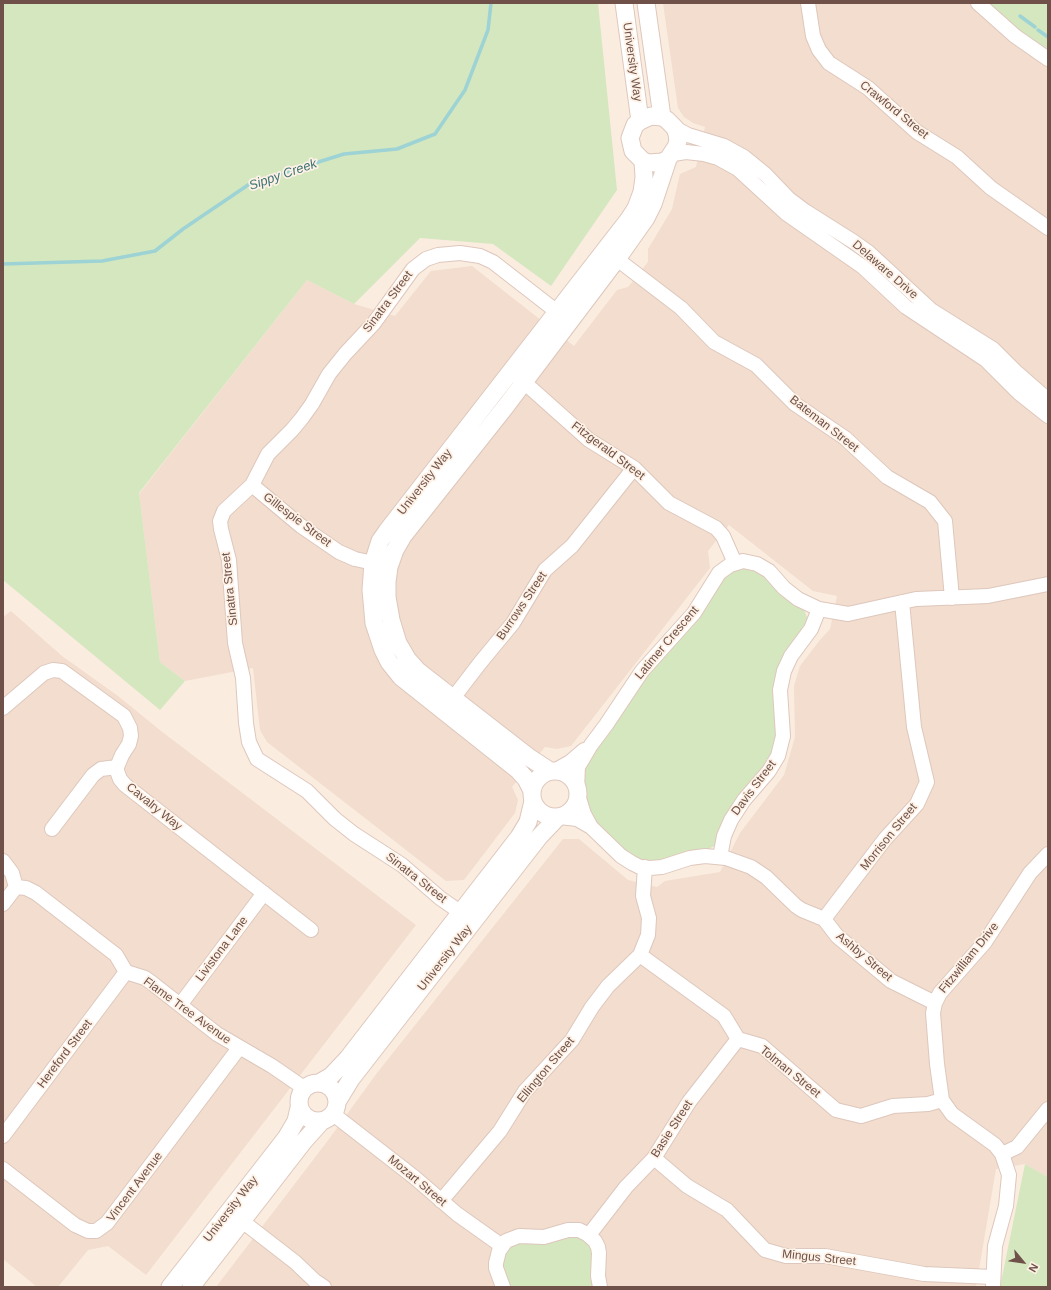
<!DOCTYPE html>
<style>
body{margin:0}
#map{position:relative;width:1051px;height:1290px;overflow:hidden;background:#fbece0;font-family:Arial,sans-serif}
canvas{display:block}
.frame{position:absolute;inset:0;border:4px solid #6f5149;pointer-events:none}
.north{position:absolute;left:1003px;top:1242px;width:40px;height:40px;-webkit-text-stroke:3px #fef1e5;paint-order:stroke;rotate:119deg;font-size:11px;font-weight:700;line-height:16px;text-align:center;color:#6f5149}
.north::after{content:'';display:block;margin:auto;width:14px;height:18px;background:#6f5149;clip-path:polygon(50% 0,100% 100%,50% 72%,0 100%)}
</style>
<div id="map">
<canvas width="1051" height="1290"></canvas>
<div class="frame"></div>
<div class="north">N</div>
</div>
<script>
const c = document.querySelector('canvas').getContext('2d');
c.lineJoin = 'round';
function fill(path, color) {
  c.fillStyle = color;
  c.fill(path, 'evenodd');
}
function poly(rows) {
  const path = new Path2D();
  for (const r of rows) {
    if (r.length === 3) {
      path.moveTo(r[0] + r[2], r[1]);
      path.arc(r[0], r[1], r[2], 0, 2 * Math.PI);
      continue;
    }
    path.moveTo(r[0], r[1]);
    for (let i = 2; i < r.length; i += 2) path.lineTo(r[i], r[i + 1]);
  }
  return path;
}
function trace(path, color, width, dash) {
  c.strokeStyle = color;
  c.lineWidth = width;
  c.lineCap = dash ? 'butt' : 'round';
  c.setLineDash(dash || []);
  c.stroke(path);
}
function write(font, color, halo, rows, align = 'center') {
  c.font = font + ' Arial,sans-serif';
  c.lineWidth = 3.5;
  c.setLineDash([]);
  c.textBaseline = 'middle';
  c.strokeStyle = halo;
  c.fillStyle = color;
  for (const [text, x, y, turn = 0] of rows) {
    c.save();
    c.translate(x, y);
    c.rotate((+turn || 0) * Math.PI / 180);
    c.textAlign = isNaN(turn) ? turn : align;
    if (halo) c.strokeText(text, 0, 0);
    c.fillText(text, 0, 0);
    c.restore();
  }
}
fill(poly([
 [663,3,1048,3,1048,1177,1025,1164,996,1169,976,1287,216,1287,326,1143,377,1073,563,839,579,839,628,880,657,887,665,881,720,872,740,833,784,775,795,737,794,686,800,666,820,640,830,629,837,596,813,591,729,525,708,551,710,568,571,746,557,749,545,747,512,787,518,800,515,813,464,880,446,881,267,742,260,730,253,668,185,681,160,662,139,494,307,280,354,304,395,316,431,271,472,266,574,346,617,290,628,287,648,262,648,249,672,209,680,174,696,167,705,127,693,123,684,117,678,108],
 [11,611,62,656,118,696,161,731,416,925,146,1275,108,1246,88,1250,58,1287,37,1287,3,1259,3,617]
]), '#f2ddce');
fill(poly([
 [3,3,598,3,617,190,551,286,493,244,420,238,354,304,307,280,139,493,160,662,185,681,160,710,3,580],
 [986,3,1048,3,1048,52,1036,44],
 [741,567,759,571,804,610,807,617,807,622,801,633,777,724,774,751,714,846,707,850,663,861,642,861,629,854,596,825,585,803,582,766,638,685,719,581,730,572],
 [1025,1164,1048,1177,1048,1287,1000,1287],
 [570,1235,583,1238,592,1248,595,1287,508,1287,502,1268,502,1261,509,1247,517,1242]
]), '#d5e7bf');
trace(poly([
 [1020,16,1035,27],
 [1038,30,1048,37],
 [3,264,102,261,155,251,183,229,251,183,344,154,397,149,435,134,465,90,488,30,491,3]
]), '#9dd3d4', 3.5);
const minor = poly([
 [808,3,813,36,819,50,829,63,868,88,917,132,957,157,991,188,1048,228],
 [978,3,1015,36,1048,59],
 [675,128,688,135,724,146,744,157,766,175,789,199,805,211,854,242,868,252,931,310,993,349,1015,371,1048,400],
 [673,154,686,152,704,154,718,158,738,169,787,214,863,267,906,307,986,360,1019,393,1048,416],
 [609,253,681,308,714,342,756,365,795,404,845,438,887,477,930,502,945,521,952,598],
 [516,375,589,440,634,468,669,503,716,528,723,536,735,563],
 [252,485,301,526,339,552,355,559,383,565],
 [447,706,480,663,513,623,545,570,572,546,634,468],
 [3,708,44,673,53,670,62,671,124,716,130,728,131,736,129,744,122,755,117,767,117,771,120,779,125,785,311,930],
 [554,771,570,762,584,750],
 [577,788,578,767,591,745,606,725,642,671,694,613,719,573,730,565,743,561,757,564,769,571,784,588,798,599,819,609,848,614,916,599,988,596,1048,584],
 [578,795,584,814,591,827],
 [560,817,577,819,591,827,621,856,632,863,640,867,650,868,662,867,690,858,705,856,726,858,751,867,766,877,796,906,802,910,824,919,837,936,891,981,935,1003],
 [52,829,93,775,101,769,117,767],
 [720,857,724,836,731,820,744,800,769,771,778,756,783,736,780,690,784,671,791,656,811,629,819,609],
 [3,861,12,873,16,887],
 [16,887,26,888,36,893,116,955,126,972,145,978,152,983,217,1034,272,1066,304,1088],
 [3,904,16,887],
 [460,912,440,898,402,865,354,834,335,819,307,791,257,759,249,742,246,723,243,678,235,643,229,560,221,529,220,521,224,511,252,485,268,454,292,430,302,418,312,404,329,374,345,354,374,323,413,269,426,259,438,255,460,253,480,256,493,262,565,318],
 [824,919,885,839,917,804,927,782,914,727,902,602],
 [640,955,724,1016,738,1039,762,1046,836,1110,861,1116,893,1106,928,1104,942,1100],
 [180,1005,264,893],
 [333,1114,414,1177,457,1214,502,1246],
 [3,1136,126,972],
 [1002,1154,1017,1147,1048,1109],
 [654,1158,687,1186,727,1210,765,1250,786,1256,825,1256,924,1274,993,1277],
 [3,1169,75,1225,88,1231,96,1231,107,1223,239,1048],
 [441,1201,500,1131,525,1091,572,1040,592,1007,608,986,640,955,648,935,649,918,643,896,645,867],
 [242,1221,295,1262,315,1281,324,1287],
 [589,1235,626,1187,654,1158,689,1102,738,1039],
 [503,1287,496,1268,496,1263,499,1251,506,1241,519,1236,544,1237,568,1230,579,1230,587,1234,595,1241,598,1247,599,1253,598,1276,600,1287],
 [993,1287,995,1246,1006,1206,1009,1175,1002,1154,995,1145,952,1114,942,1100,937,1064,933,1013,935,1003,940,993,985,942,1030,873,1048,854]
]);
const tertiary = poly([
 [624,3,640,121],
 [646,3,662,117],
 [555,794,23],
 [550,771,530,758,418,671,408,660,398,643,391,620,387,597,387,582,389,567,395,550,403,536,506,406,617,259,646,218,653,204,668,159,676,147,678,141,677,134,675,128,667,120,662,117,651,116,640,121,635,125,630,138,633,151,643,161,649,163,662,162,668,159],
 [532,791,526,779,518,770,401,677,389,662,383,650,374,623,371,590,373,563,380,541,387,531,629,219,636,208,642,192,644,177,643,161],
 [318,1102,19],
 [319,1083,331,1076,348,1058,519,837,528,822,533,801],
 [337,1102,351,1079,473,922,539,837,558,817],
 [170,1287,286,1138,296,1121,299,1108],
 [191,1287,304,1141,322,1121]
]);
trace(minor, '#dec7bc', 16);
trace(tertiary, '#dec7bc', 19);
trace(minor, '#fff', 14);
trace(tertiary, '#fff', 17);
write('12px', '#6f5149', '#fef1e5', [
 ["University Way",632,62,82],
 ["Crawford Street",894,110,39],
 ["Delaware Drive",885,270,41],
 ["Sinatra Street",388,302,-53],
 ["Bateman Street",824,424,38],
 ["Fitzgerald Street",608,451,37],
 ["University Way",425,482,-52],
 ["Gillespie Street",297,520,37],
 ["Sinatra Street",230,589,-96],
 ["Burrows Street",522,606,-56],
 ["Latimer Crescent",667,643,-50],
 ["Davis Street",754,788,-53],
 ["Cavalry Way",154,807,39],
 ["Morrison Street",889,837,-51],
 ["Sinatra Street",416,878,38],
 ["Livistona Lane",222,949,-53],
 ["Ashby Street",864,957,40],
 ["University Way",445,958,-52],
 ["Fitzwilliam Drive",969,958,-51],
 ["Flame Tree Avenue",187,1011,36],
 ["Hereford Street",65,1054,-53],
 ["Ellington Street",546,1070,-50],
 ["Tolman Street",790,1072,39],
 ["Basie Street",672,1129,-57],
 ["Mozart Street",417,1181,40],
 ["Vincent Avenue",135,1187,-53],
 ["University Way",231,1209,-52],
 ["Mingus Street",819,1258,6]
]);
write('italic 13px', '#3e7475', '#fef1e5', [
 ["Sippy Creek",283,175,-19]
]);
</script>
